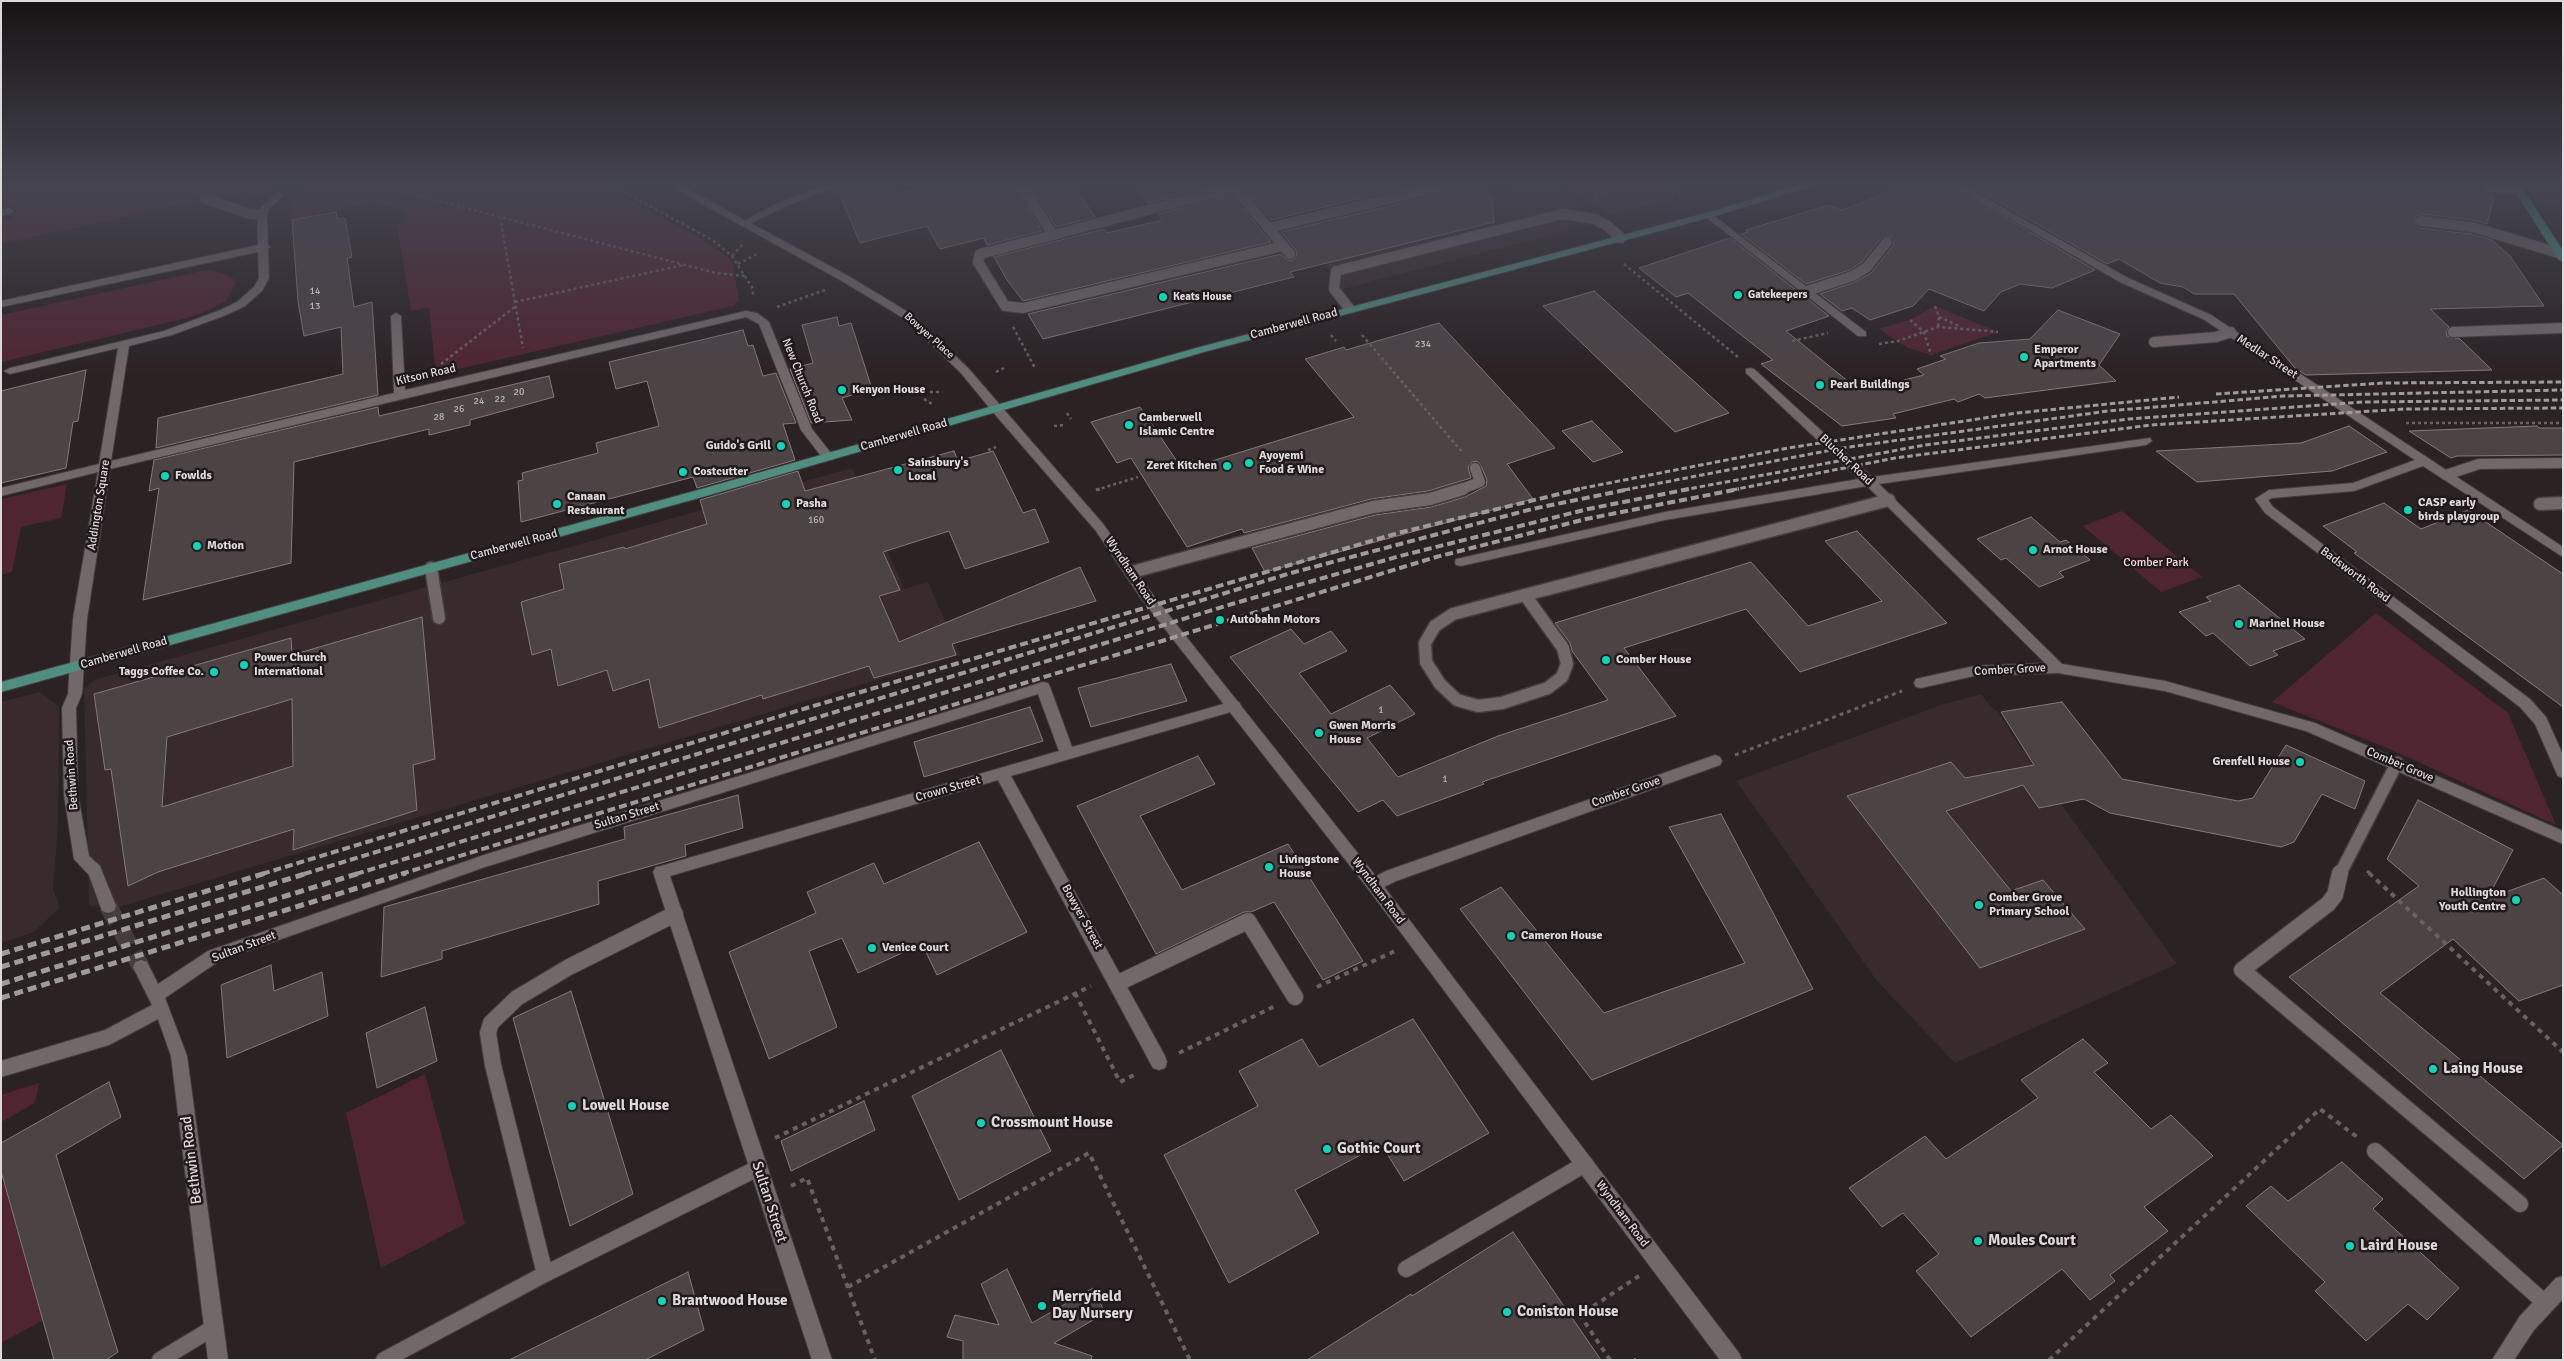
<!DOCTYPE html>
<style>
body{margin:0}
#map{position:relative;width:2564px;height:1361px;overflow:hidden;background:#2b2224;font-family:Signika,sans-serif}
canvas{display:block}
.frame{position:absolute;inset:0;border:2px solid #ddd8d9;pointer-events:none}
</style>
<div id="map">
<canvas width="2564" height="1361"></canvas>
<div class="frame"></div>
</div>
<script>
const c = document.querySelector('canvas').getContext('2d');
c.lineJoin = 'round';
function fill(path, color) {
  c.fillStyle = color;
  c.fill(path, 'evenodd');
}
function poly(rows) {
  const path = new Path2D();
  for (const r of rows) {
    path.moveTo(r[0], r[1]);
    for (let i = 2; i < r.length; i += 2) path.lineTo(r[i], r[i + 1]);
  }
  return path;
}
function trace(path, color, width, dash) {
  c.strokeStyle = color;
  c.lineWidth = width;
  c.lineCap = dash ? 'butt' : 'round';
  c.setLineDash(dash || []);
  c.stroke(path);
}
function write(font, color, halo, rows, align = 'center') {
  c.font = font + ' Signika,sans-serif';
  c.lineWidth = 5;
  c.setLineDash([]);
  c.textBaseline = 'middle';
  c.strokeStyle = halo;
  c.fillStyle = color;
  for (const [text, x, y, turn = 0] of rows) {
    c.save();
    c.translate(x, y);
    c.rotate((+turn || 0) * Math.PI / 180);
    c.textAlign = isNaN(turn) ? turn : align;
    if (halo) c.strokeText(text, 0, 0);
    c.fillText(text, 0, 0);
    c.restore();
  }
}
fill(poly([
 [1529,186,1557,186,1597,223,1336,291,1337,282,1310,239],
 [2528,186,2563,186,2563,206,2539,204],
 [852,468,904,589,928,582,960,655,119,907,89,906,84,689,94,680],
 [40,692,59,707,58,825,53,889,60,907,34,932,1,943,1,702],
 [1981,694,1992,708,1998,711,2018,744,2177,964,1955,1063,1877,981,1736,781,1941,705]
]), '#392a2d');
fill(poly([
 [1,186,275,186,248,202,210,191,189,203,1,244,1,221,13,219,15,205,1,208],
 [312,186,604,186,712,245,732,261,739,300,733,306,436,374,429,307,411,311,397,225,410,221,402,210,373,202,290,221,293,202],
 [1568,186,1661,186,1676,199,1609,215,1596,204,1586,202],
 [207,270,226,274,234,280,235,284,226,301,207,311,187,318,1,362,1,315],
 [1935,306,1998,332,1931,355,1908,348,1879,329,1910,320],
 [67,484,61,518,21,527,12,572,1,575,1,499],
 [2122,511,2202,577,2161,592,2083,526],
 [2376,613,2508,713,2556,825,2392,750,2272,702],
 [425,1074,465,1224,381,1268,346,1113],
 [39,1083,35,1103,1,1122,1,1095],
 [4,1183,43,1320,1,1343,1,1184]
]), '#4f2531');
const building = poly([
 [840,186,892,186,893,195,926,186,1015,186,1042,231,987,245,984,238,940,249,927,226,860,243,837,188,840,186],
 [1030,186,1074,186,1095,217,1056,227,1030,186],
 [1134,186,1210,186,1148,203,1134,186],
 [1246,186,1411,186,1271,220,1245,189,1246,186],
 [1449,186,1479,186,1491,197,1494,222,1290,272,1294,277,1043,339,1028,314,1281,254,1287,260,1292,261,1296,257,1297,252,1281,232,1444,193,1449,186],
 [1906,186,1951,186,2095,270,2052,288,2020,284,2001,292,1984,311,1929,289,1913,306,1870,320,1852,308,1842,311,1820,294,1855,282,1871,273,1893,246,1894,240,1891,236,1882,237,1862,262,1850,270,1806,284,1741,234,1748,232,1746,230,1829,205,1842,210,1906,186],
 [1970,186,2456,186,2494,197,2487,224,2473,220,2422,214,2415,217,2415,224,2420,228,2471,234,2492,240,2510,256,2544,306,2430,309,2449,327,2446,332,2447,336,2460,339,2492,370,2306,375,2295,368,2234,294,2194,294,2183,287,2160,283,2119,259,2107,264,1970,186],
 [1232,195,1271,242,1023,301,1007,280,994,257,1104,229,1107,233,1163,220,1158,214,1232,195],
 [336,212,337,219,345,218,352,257,347,258,354,307,372,302,378,395,156,448,158,418,343,374,341,327,304,336,298,302,292,220,336,212],
 [1730,238,1829,316,1786,331,1860,391,1924,375,1917,369,1946,359,1940,356,1979,343,2030,339,2058,310,2120,334,2099,365,2116,381,1985,398,1979,394,1958,402,1954,399,1893,414,1896,418,1842,426,1761,364,1773,360,1688,293,1676,297,1639,268,1730,238],
 [1594,291,1729,413,1675,432,1543,306,1594,291],
 [837,317,839,326,851,323,872,389,842,398,852,420,811,423,790,369,813,363,802,325,837,317],
 [1439,323,1555,448,1507,464,1533,499,1265,572,1252,548,1375,515,1431,507,1465,497,1486,486,1487,480,1481,466,1477,461,1472,462,1468,467,1471,478,1428,491,1371,499,1244,533,1242,529,1187,547,1131,458,1117,463,1091,422,1140,407,1183,470,1354,417,1305,359,1344,347,1346,350,1439,323],
 [743,330,748,346,753,345,763,376,776,373,796,423,783,424,795,460,697,488,693,477,521,522,518,481,523,480,522,473,598,453,596,443,659,426,647,381,616,389,609,362,743,330],
 [86,370,78,421,73,422,66,468,1,483,1,391,86,370],
 [549,376,554,397,470,420,470,425,429,435,429,429,294,462,291,563,143,600,159,488,149,491,154,460,378,407,379,416,549,376],
 [1592,421,1623,452,1593,462,1562,431,1592,421],
 [2349,426,2387,452,2332,471,2197,482,2156,451,2301,443,2349,426],
 [2537,426,2539,428,2563,428,2563,455,2457,456,2451,458,2409,431,2537,426],
 [954,451,958,461,993,451,1023,513,1035,509,1049,542,965,569,949,531,883,552,900,590,879,596,899,642,1080,567,1096,601,952,644,956,655,874,678,869,666,763,699,762,695,659,728,649,679,613,691,607,670,558,686,551,649,532,655,521,602,564,589,559,564,624,547,625,549,707,524,700,500,798,471,805,491,954,451],
 [2384,503,2421,529,2468,510,2563,574,2563,707,2354,553,2357,552,2323,526,2384,503],
 [2031,517,2060,542,2066,540,2090,560,2059,572,2064,577,2039,587,2006,558,2001,560,1977,539,2031,517],
 [1857,531,1947,623,1800,672,1746,609,1624,648,1676,716,1482,782,1484,784,1397,816,1383,800,1358,812,1230,657,1291,629,1304,644,1331,631,1347,651,1299,673,1331,714,1390,685,1415,714,1367,738,1398,777,1498,736,1608,700,1572,651,1570,643,1555,623,1751,562,1808,626,1882,601,1825,541,1857,531],
 [2239,585,2305,639,2273,651,2278,655,2250,666,2213,633,2206,636,2179,612,2211,601,2206,597,2239,585],
 [422,617,435,759,413,765,417,810,293,850,294,829,158,872,128,886,111,769,105,770,94,694,291,638,292,655,422,617],
 [292,699,293,766,162,807,167,737,292,699],
 [1171,664,1187,701,1091,727,1078,688,1171,664],
 [2062,702,2122,779,2238,801,2253,798,2286,745,2365,781,2355,809,2322,794,2294,842,2281,847,2110,813,2084,799,2039,808,2023,785,1946,811,2011,891,2043,880,2085,929,1980,968,1847,796,1951,762,1965,778,2034,765,2001,712,2062,702],
 [1030,707,1043,741,924,777,914,742,1030,707],
 [1198,756,1215,784,1140,816,1182,890,1288,844,1363,961,1323,980,1274,902,1251,912,1244,912,1156,954,1077,806,1198,756],
 [738,795,743,828,685,845,686,856,598,881,599,904,442,951,442,959,381,977,384,907,625,839,624,827,738,795],
 [2418,800,2513,850,2487,899,2544,878,2563,895,2563,985,2519,1001,2453,939,2380,993,2563,1145,2524,1179,2289,977,2419,886,2387,859,2418,800],
 [1721,814,1813,989,1592,1080,1460,909,1501,887,1604,1013,1745,963,1669,827,1721,814],
 [979,842,1027,932,937,975,922,944,858,973,842,938,809,951,837,1027,769,1059,729,952,816,913,807,892,874,863,884,884,979,842],
 [271,965,274,991,322,972,328,1016,227,1058,221,985,271,965],
 [571,991,633,1194,570,1226,513,1018,571,991],
 [425,1007,437,1061,377,1088,366,1033,425,1007],
 [1413,1019,1489,1133,1404,1181,1381,1144,1295,1190,1319,1233,1229,1283,1164,1155,1258,1106,1239,1071,1302,1039,1319,1067,1413,1019],
 [2083,1039,2108,1063,2094,1072,2151,1129,2171,1115,2213,1156,2144,1207,2168,1231,2110,1275,2115,1281,2090,1300,2062,1269,1971,1337,1916,1271,1939,1254,1903,1213,1882,1227,1849,1188,1925,1136,1946,1159,2038,1098,2021,1080,2083,1039],
 [1001,1050,1051,1151,959,1200,912,1096,1001,1050],
 [109,1082,121,1117,56,1155,118,1352,106,1360,54,1360,1,1171,1,1143,109,1082],
 [864,1101,875,1130,791,1171,781,1141,864,1101],
 [2342,1162,2383,1199,2373,1209,2459,1288,2427,1320,2408,1304,2366,1341,2315,1291,2325,1282,2246,1206,2271,1186,2288,1201,2342,1162],
 [1513,1232,1601,1360,1307,1360,1411,1294,1412,1296,1513,1232],
 [1007,1269,1032,1323,1093,1288,1105,1313,1054,1343,1092,1356,1091,1360,963,1360,963,1341,947,1337,955,1315,999,1325,981,1284,1007,1269],
 [688,1272,704,1330,645,1360,509,1360,688,1272]
]);
fill(building, '#4c4345');
trace(building, '#84797b', 1);
trace(poly([
 [108,906,141,967]
]), '#463d3f', 18, [18, 9]);
const serviceFar2 = poly([
 [1022,186,1053,235,1239,186],
 [2489,186,2517,189],
 [1236,189,1290,254],
 [205,198,247,213,262,215],
 [2421,221,2472,227,2559,253],
 [1269,228,1442,186],
 [1053,235,980,254,978,262,1005,306,1023,308,1283,246],
 [1807,291,1853,276,1867,267,1887,242],
 [1349,308,1334,289,1336,271,1562,214,1594,219,1605,224,1621,238],
 [2453,332,2563,328],
 [2154,342,2216,337,2231,332],
 [2446,475,2479,464,2563,463],
 [1459,490,1480,482,1475,468]
]);
const serviceFar1 = poly([
 [2540,504,2563,503],
 [431,568,439,618],
 [1132,572,1373,507,1430,499,1463,489],
 [1525,595,1563,648,1567,664,1562,677,1548,688,1502,703,1478,706,1457,700,1440,684,1426,662,1425,643,1435,626,1453,614,1525,595],
 [1525,595,1889,500],
 [2340,874,2397,763]
]);
const service = poly([
 [2340,873,2335,895,2328,904,2242,970,2520,1204],
 [1118,983,1248,921,1295,997],
 [2375,1151,2545,1303],
 [1406,1269,1585,1164],
 [545,1274,493,1065,488,1033,491,1023,517,998,569,967,675,914],
 [160,1360,213,1328],
 [384,1360,545,1274,758,1168]
]);
const minor = poly([
 [824,186,838,186,786,206,746,226,738,224,780,202,824,186],
 [1953,186,1965,186,2128,278,2211,315,2563,547,2563,557,2423,466,2354,491,2272,498,2268,500,2273,507,2530,699,2546,717,2563,755,2563,778,2558,776,2556,772,2535,724,2520,707,2265,513,2255,499,2269,490,2353,483,2415,460,2203,319,2120,282,1953,186],
 [279,192,284,195,269,209,267,215,268,245,270,247,268,249,269,278,262,291,245,306,226,315,172,335,129,346,111,461,394,393,391,316,396,313,401,316,405,390,746,311,757,313,769,322,812,429,834,457,832,460,824,460,801,430,759,324,746,317,110,469,87,619,82,694,76,708,78,795,89,856,100,866,116,906,114,911,108,913,102,911,89,875,74,859,64,795,62,708,68,694,73,619,98,472,1,496,1,488,99,464,118,348,10,374,4,371,10,368,164,331,218,311,237,302,254,287,259,278,258,252,1,307,1,301,258,245,257,215,262,206,279,192],
 [9,208,14,211,12,213,1,216,1,210,9,208],
 [1709,212,1866,332,1866,336,1858,336,1706,217,1706,213,1709,212],
 [1750,368,1754,369,1872,477,2150,438,2152,441,2146,445,1879,484,2062,664,2165,681,2315,723,2563,831,2563,844,2306,731,2165,691,2058,673,1974,676,1921,688,1916,687,1914,683,1916,679,1974,666,2045,663,1867,486,1665,520,1461,566,1456,565,1455,562,1456,559,1461,558,1665,512,1859,479,1746,373,1746,369,1750,368],
 [1043,682,1048,683,1050,687,1072,747,1234,701,1239,702,1241,706,1239,710,1234,711,1011,776,1165,1056,1167,1062,1165,1068,1159,1070,1153,1068,998,780,670,876,832,1360,812,1360,653,872,656,867,661,866,1059,751,1038,694,485,867,219,961,165,998,187,1056,228,1360,208,1360,171,1056,158,1019,109,1045,1,1077,1,1061,105,1030,152,1005,133,967,135,962,141,960,147,962,158,984,208,951,484,855,1043,682],
 [1715,755,1720,757,1722,761,1720,765,1396,881,1374,892,1369,890,1366,885,1369,880,1386,871,1715,755],
 [2563,1276,2563,1299,2534,1330,2514,1360,2492,1360,2520,1316,2556,1278,2563,1276]
]);
const tertiary = poly([
 [996,404,1000,405,1104,525,1150,591,1379,880,1739,1353,1742,1360,1720,1360,1369,890,1140,597,1096,531,992,411,990,408,996,404]
]);
const secondary = poly([
 [670,186,682,186,850,277,913,315,969,369,1000,405,1000,411,992,411,961,373,905,319,842,281,670,186]
]);
const primary = poly([
 [1796,186,1812,186,1712,217,1204,352,706,496,1,692,1,682,698,490,1196,348,1706,213,1796,186]
]);
const trunk = poly([
 [2512,186,2521,186,2563,251,2563,262,2558,259,2512,186]
]);
trace(serviceFar2, '#433d3f', 12);
trace(serviceFar1, '#433d3f', 15);
trace(service, '#433d3f', 18);
trace(minor, '#433d3f', 2);
trace(tertiary, '#433d3f', 2);
trace(secondary, '#433d3f', 2);
trace(primary, '#433d3f', 2);
trace(trunk, '#433d3f', 2);
trace(poly([
 [381,186,716,273,745,276],
 [613,186,714,241,732,256,753,289,753,296],
 [1669,186,1681,196],
 [1595,198,1616,186],
 [500,217,523,348],
 [732,256,744,243],
 [738,264,759,253],
 [1624,264,1738,357],
 [515,302,683,265],
 [1935,306,1939,317,1938,327],
 [777,307,825,290],
 [1939,317,1959,326],
 [1910,320,1924,332,1931,355],
 [1013,327,1035,368],
 [1331,335,1336,341],
 [1362,335,1462,452],
 [1792,341,1828,333],
 [1879,344,1898,341,1938,327,1998,332],
 [441,364,516,306],
 [996,372,1004,368],
 [930,392,941,392],
 [924,399,932,404],
 [1067,413,1071,419],
 [2406,423,2563,423],
 [1054,426,1064,425],
 [988,450,996,447],
 [1181,464,1193,460],
 [1096,490,1138,477]
]), '#686062', 2.5, [3, 3]);
trace(poly([
 [1096,490,1100,489],
 [1735,755,1902,691],
 [2367,871,2371,874]
]), '#686062', 3, [4, 4]);
trace(poly([
 [2369,873,2563,1052],
 [1317,987,1395,951],
 [1075,993,1120,1082,1138,1073],
 [1179,1053,1275,1006],
 [775,1138,1091,986],
 [791,1186,807,1178,875,1360],
 [848,1287,1089,1153,1190,1360],
 [1610,1360,1580,1315,1639,1276],
 [1634,1360,1636,1360],
 [2049,1360,2320,1109,2357,1137]
]), '#686062', 4, [5, 5]);
trace(serviceFar2, '#72686a', 10);
trace(serviceFar1, '#72686a', 12);
trace(service, '#72686a', 16);
fill(minor, '#72686a');
fill(tertiary, '#72686a');
fill(secondary, '#72686a');
fill(primary, '#508e81');
fill(trunk, '#449b89');
trace(poly([
 [2216,394,2383,383,2563,382],
 [1573,490,1788,448,2017,413,2179,397],
 [1624,490,1842,448,2108,411,2284,396,2563,390],
 [1683,490,1925,445,2129,419,2363,402,2563,400],
 [1732,490,1895,458,2151,425,2405,409,2563,408]
]), '#a09a9b', 3, [5.5, 3]);
trace(poly([
 [262,874,800,710,1398,533,1580,489],
 [304,874,1291,573,1532,509,1630,489],
 [356,874,1232,604,1400,556,1588,509,1689,489],
 [401,874,1436,557,1586,519,1739,489]
]), '#a09a9b', 4, [8, 4]);
trace(poly([
 [1,954,266,873],
 [1,967,308,873],
 [1,984,360,873],
 [1,998,406,873]
]), '#a09a9b', 5, [9, 5]);
const sky = c.createLinearGradient(0, 0, 0, 377);
sky.addColorStop(0, '#181314');
sky.addColorStop(0.49, '#444450');
sky.addColorStop(1, '#44445000');
c.fillStyle = sky;
c.fillRect(0, 0, 2564, 377);
for (const [x, y, r, color] of [
 [1738,295,5,"#0ed5b5"],
 [1163,297,5,"#0ed5b5"],
 [2024,357,5,"#0ed5b5"],
 [1820,385,5,"#0ed5b5"],
 [842,390,5,"#0ed5b5"],
 [1129,425,5,"#0ed5b5"],
 [781,446,5,"#0ed5b5"],
 [1249,463,5,"#0ed5b5"],
 [1227,466,5,"#0ed5b5"],
 [898,470,5,"#0ed5b5"],
 [683,472,5,"#0ed5b5"],
 [165,476,5,"#0ed5b5"],
 [557,504,5,"#0ed5b5"],
 [786,504,5,"#0ed5b5"],
 [2408,510,5,"#0ed5b5"],
 [197,546,5,"#0ed5b5"],
 [2033,550,5,"#0ed5b5"],
 [1220,620,5,"#0ed5b5"],
 [2239,624,5,"#0ed5b5"],
 [1606,660,5,"#0ed5b5"],
 [244,665,5,"#0ed5b5"],
 [214,672,5,"#0ed5b5"],
 [1319,733,5,"#0ed5b5"],
 [2300,762,5,"#0ed5b5"],
 [1269,867,5,"#0ed5b5"],
 [2516,900,5,"#0ed5b5"],
 [1979,905,5,"#0ed5b5"],
 [1511,936,5,"#0ed5b5"],
 [872,948,5,"#0ed5b5"],
 [2433,1069,5,"#0ed5b5"],
 [572,1106,5,"#0ed5b5"],
 [981,1123,5,"#0ed5b5"],
 [1327,1149,5,"#0ed5b5"],
 [1978,1241,5,"#0ed5b5"],
 [2350,1246,5,"#0ed5b5"],
 [662,1301,5,"#0ed5b5"],
 [1042,1306,5,"#0ed5b5"],
 [1507,1312,5,"#0ed5b5"]
]) {
  const dot = new Path2D();
  dot.arc(x, y, r, 0, 2 * Math.PI);
  c.fillStyle = color;
  c.fill(dot);
  trace(dot, '#21191b', 2);
}
write('10px', '#b9b3b4', null, [
 ["14",315,291],
 ["13",315,306],
 ["234",1423,344],
 ["20",519,392],
 ["22",500,399],
 ["24",479,401],
 ["26",459,409],
 ["28",439,417],
 ["160",816,520],
 ["1",1381,710],
 ["1",1445,779]
]);
write('bold 11px', '#ddd8d9', '#21191b', [
 ["Gatekeepers",1748,295],
 ["Keats House",1173,297]
], 'left');
write('11px', '#ddd8d9', '#21191b', [
 ["Bowyer Place",929,336,42]
]);
write('12px', '#ddd8d9', '#21191b', [
 ["Camberwell Road",1294,324,-15],
 ["Medlar Street",2267,357,33],
 ["Kitson Road",426,375,-13],
 ["New Church Road",802,381,68],
 ["Camberwell Road",904,435,-16],
 ["Blucher Road",1846,460,43],
 ["Addington Square",99,505,-81],
 ["Camberwell Road",514,545,-15],
 ["Wyndham Road",1130,571,56],
 ["Badsworth Road",2355,575,37],
 ["Camberwell Road",124,653,-16],
 ["Comber Grove",2010,670,-3],
 ["Comber Grove",2400,765,23],
 ["Bethwin Road",72,775,-94],
 ["Crown Street",948,789,-16],
 ["Comber Grove",1626,792,-19],
 ["Sultan Street",627,816,-17],
 ["Wyndham Road",1378,891,53],
 ["Bowyer Street",1082,917,61],
 ["Sultan Street",244,947,-21],
 ["Wyndham Road",1622,1214,53]
]);
write('bold 12px', '#ddd8d9', '#21191b', [
 ["Emperor",2034,350],
 ["Apartments",2034,364],
 ["Pearl Buildings",1830,385],
 ["Kenyon House",852,390],
 ["Camberwell",1139,418],
 ["Islamic Centre",1139,432],
 ["Guido's Grill",771,446,"right"],
 ["Ayoyemi",1259,456],
 ["Food & Wine",1259,470],
 ["Sainsbury's",908,463],
 ["Local",908,477],
 ["Zeret Kitchen",1217,466,"right"],
 ["Costcutter",693,472],
 ["Fowlds",175,476],
 ["Canaan",567,497],
 ["Restaurant",567,511],
 ["CASP early",2418,503],
 ["birds playgroup",2418,517],
 ["Pasha",796,504],
 ["Motion",207,546],
 ["Arnot House",2043,550],
 ["Autobahn Motors",1230,620],
 ["Marinel House",2249,624],
 ["Power Church",254,658],
 ["International",254,672],
 ["Comber House",1616,660],
 ["Taggs Coffee Co.",204,672,"right"],
 ["Gwen Morris",1329,726],
 ["House",1329,740],
 ["Grenfell House",2290,762,"right"],
 ["Livingstone",1279,860],
 ["House",1279,874],
 ["Hollington",2506,893,"right"],
 ["Youth Centre",2506,907,"right"],
 ["Comber Grove",1989,898],
 ["Primary School",1989,912],
 ["Cameron House",1521,936],
 ["Venice Court",882,948]
], 'left');
write('12px', '#fdd5de', '#21191b', [
 ["Comber Park",2156,563]
]);
write('bold 15px', '#ddd8d9', '#21191b', [
 ["Laing House",2443,1069],
 ["Lowell House",582,1106],
 ["Crossmount House",991,1123],
 ["Gothic Court",1337,1149],
 ["Moules Court",1988,1241],
 ["Laird House",2360,1246],
 ["Merryfield",1052,1297],
 ["Day Nursery",1052,1314],
 ["Brantwood House",672,1301],
 ["Coniston House",1517,1312]
], 'left');
write('15px', '#ddd8d9', '#21191b', [
 ["Bethwin Road",192,1160,-97],
 ["Sultan Street",769,1202,72]
]);
</script>
